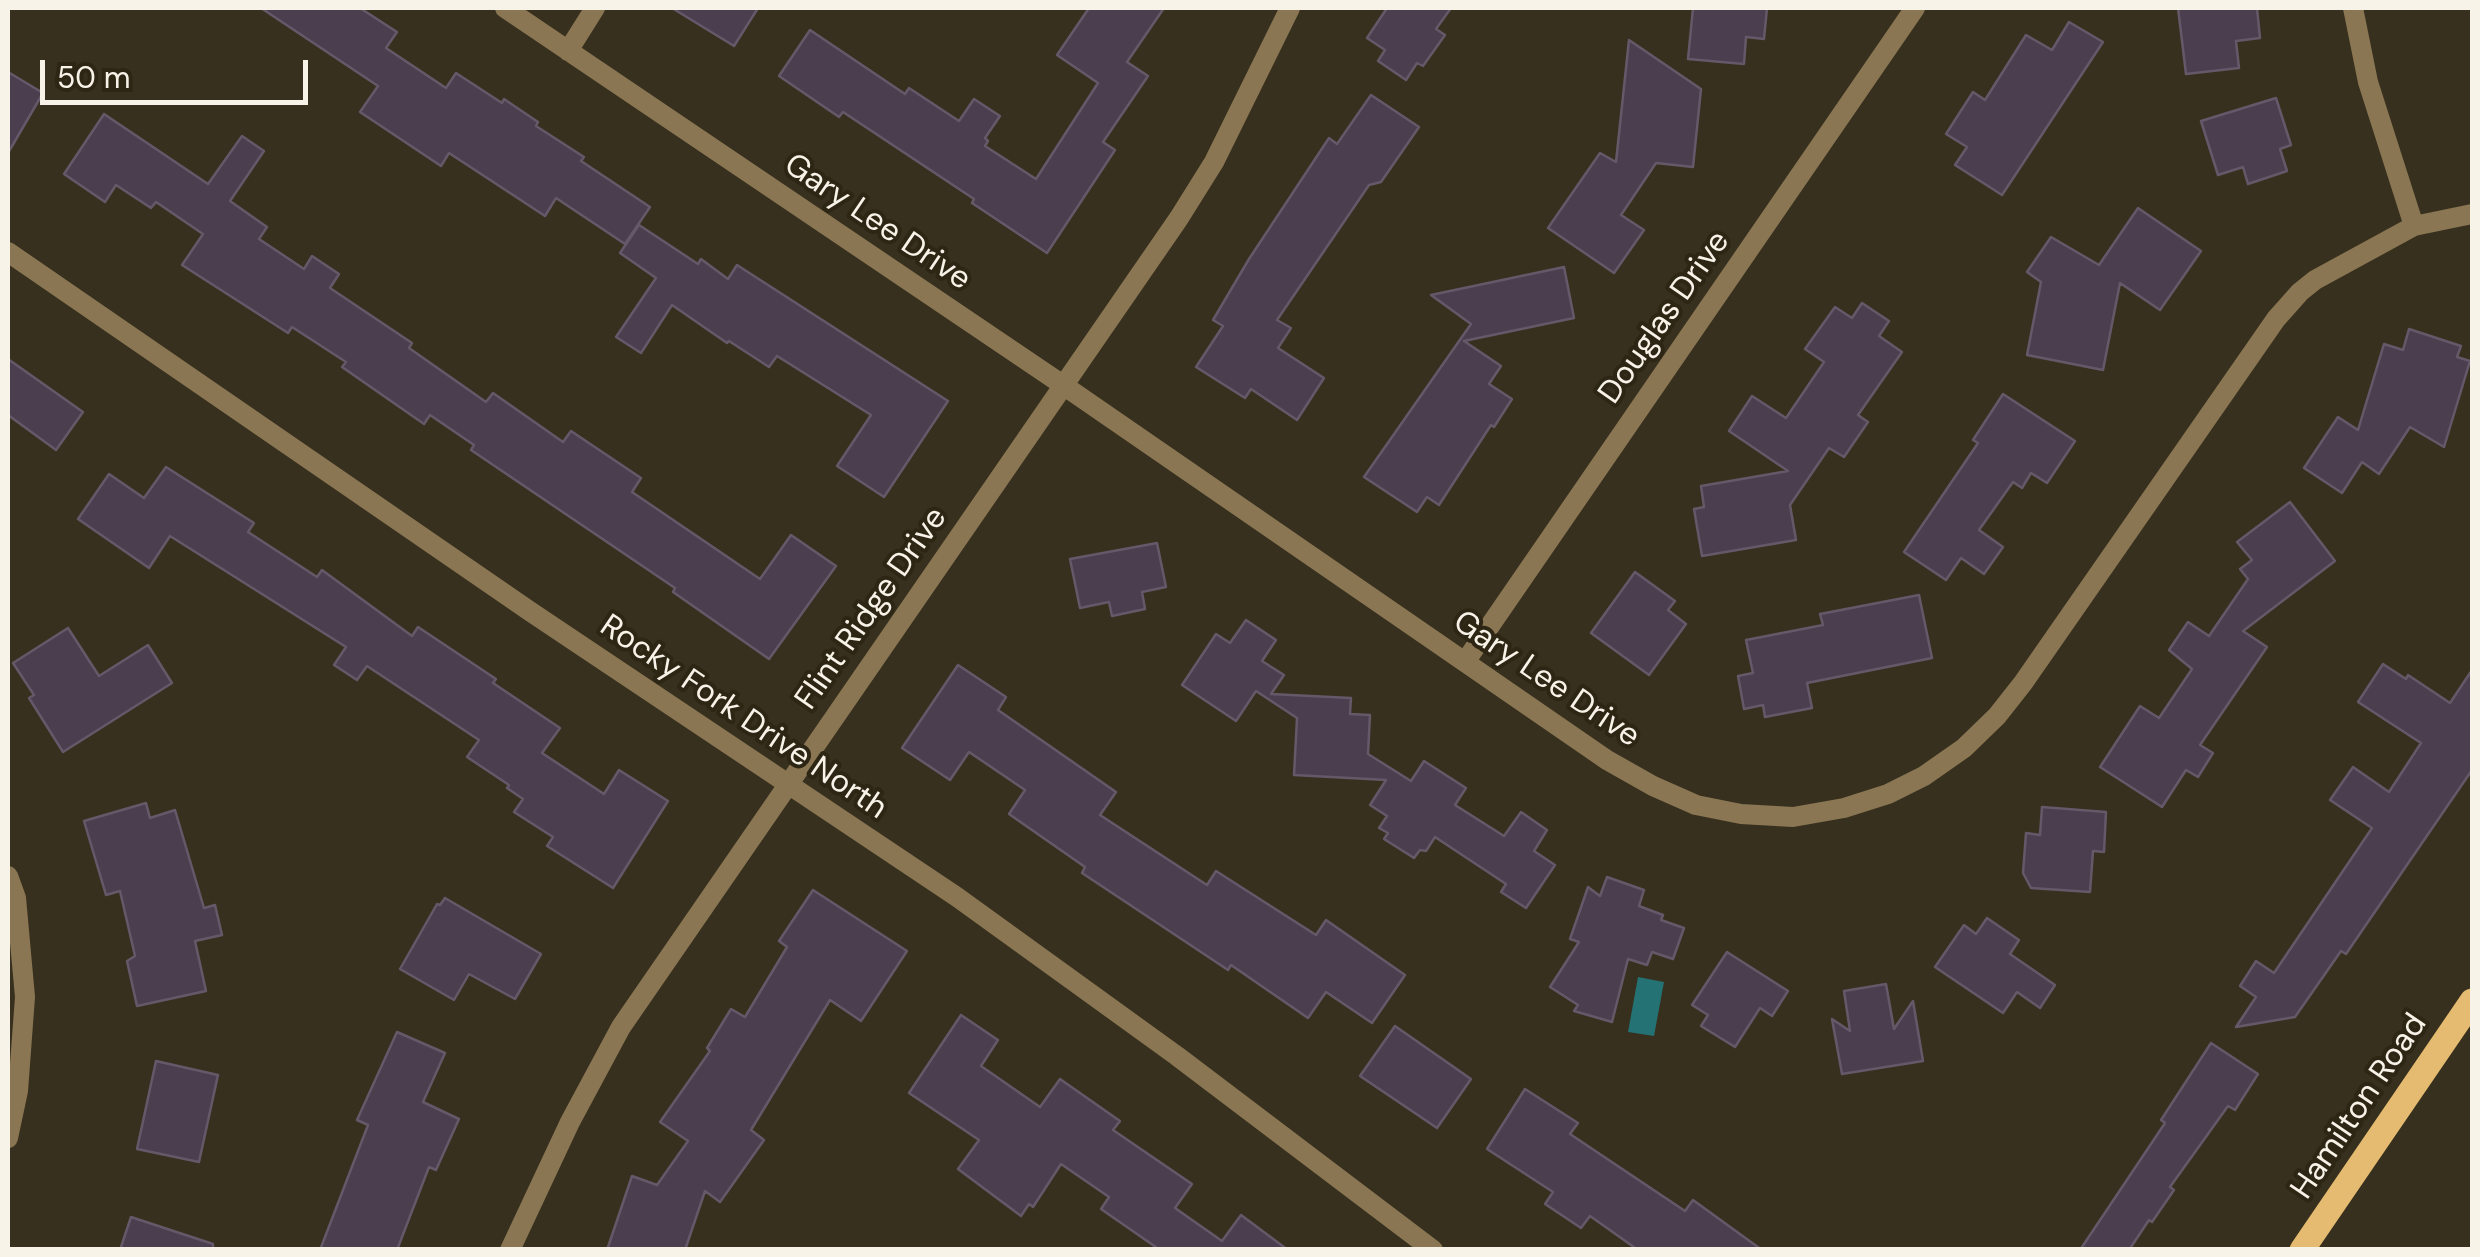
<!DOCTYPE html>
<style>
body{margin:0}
#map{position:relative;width:2480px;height:1257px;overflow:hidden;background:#37301e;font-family:"DM Sans",sans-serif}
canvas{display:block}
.frame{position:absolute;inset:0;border:10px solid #f8f3e8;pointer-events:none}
.scale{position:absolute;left:40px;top:60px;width:268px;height:45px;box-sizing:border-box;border:5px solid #f8f3e8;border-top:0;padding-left:12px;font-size:30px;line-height:35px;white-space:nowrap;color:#f8f3e8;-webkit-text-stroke:8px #2d2614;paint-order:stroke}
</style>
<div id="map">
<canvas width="2480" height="1257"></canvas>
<div class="frame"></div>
<div class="scale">50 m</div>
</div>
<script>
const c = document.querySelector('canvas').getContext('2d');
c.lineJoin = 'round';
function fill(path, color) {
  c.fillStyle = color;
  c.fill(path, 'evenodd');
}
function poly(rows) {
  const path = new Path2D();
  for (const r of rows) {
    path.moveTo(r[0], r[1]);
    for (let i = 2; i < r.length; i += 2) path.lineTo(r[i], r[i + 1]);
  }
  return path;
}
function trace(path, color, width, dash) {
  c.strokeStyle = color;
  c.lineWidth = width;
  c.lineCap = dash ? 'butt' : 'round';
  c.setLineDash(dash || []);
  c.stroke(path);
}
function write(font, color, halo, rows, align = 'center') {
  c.font = font + ' "DM Sans",sans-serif';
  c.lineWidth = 8;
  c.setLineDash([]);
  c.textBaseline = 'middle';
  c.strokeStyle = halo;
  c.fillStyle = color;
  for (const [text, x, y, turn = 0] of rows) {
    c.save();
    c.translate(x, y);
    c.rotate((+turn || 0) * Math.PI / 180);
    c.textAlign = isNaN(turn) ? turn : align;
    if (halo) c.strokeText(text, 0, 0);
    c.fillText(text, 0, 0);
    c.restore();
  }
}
fill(poly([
 [1638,977,1664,982,1654,1036,1628,1032]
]), '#247273');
const building = poly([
 [261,8,360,8,397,32,386,48,446,88,456,73,502,103,504,99,538,122,536,126,584,157,581,161,650,207,625,244,556,198,545,216,449,153,441,166,360,112,378,86,261,8],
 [672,8,758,8,734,46,672,8],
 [1089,8,1164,8,1127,62,1148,76,1103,142,1115,150,1047,253,972,203,974,199,843,112,839,117,779,76,810,30,905,94,909,88,959,121,974,99,1000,116,985,138,988,141,985,146,1036,179,1098,83,1057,55,1089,8],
 [1387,8,1451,8,1436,29,1445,35,1423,66,1417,63,1406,80,1378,61,1385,50,1367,38,1387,8],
 [1693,8,1767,8,1764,39,1746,37,1744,64,1688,59,1693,8],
 [2178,8,2257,8,2260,38,2236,41,2239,68,2186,74,2178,8],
 [2069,22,2103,42,2002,195,1955,165,1967,147,1946,134,1973,92,1985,100,2026,35,2052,50,2069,22],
 [1629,40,1701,89,1693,167,1656,163,1621,215,1644,230,1614,273,1548,228,1600,153,1616,162,1629,40],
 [8,72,43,93,8,153,8,72],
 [1371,95,1419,127,1381,182,1369,185,1277,320,1291,328,1278,348,1324,378,1297,420,1251,389,1245,398,1196,367,1223,326,1213,320,1249,259,1329,138,1337,144,1371,95],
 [2276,98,2291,145,2280,149,2287,171,2248,184,2243,167,2218,175,2201,121,2276,98],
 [104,114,208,184,242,136,264,151,230,201,267,227,259,239,304,269,312,256,339,274,330,288,412,343,409,348,486,402,493,393,563,442,571,431,641,478,632,492,760,579,791,535,836,566,769,659,673,592,675,588,471,450,474,445,430,415,424,424,342,367,346,362,292,327,288,333,182,265,203,234,156,202,151,208,116,185,105,202,64,174,104,114],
 [2138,208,2201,251,2160,310,2120,283,2103,370,2027,355,2041,282,2027,272,2051,237,2099,265,2138,208],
 [639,225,698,264,701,259,728,279,737,265,948,401,884,497,837,466,871,415,777,356,769,367,729,341,727,343,672,305,641,353,616,337,656,278,620,253,639,225],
 [1564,267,1574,318,1464,341,1501,366,1489,384,1512,399,1494,427,1491,425,1439,505,1427,497,1417,512,1364,477,1471,324,1431,295,1564,267],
 [1862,303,1889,321,1879,336,1902,352,1858,415,1868,422,1844,457,1829,448,1790,505,1796,540,1702,556,1694,509,1704,507,1701,486,1788,471,1729,431,1752,396,1786,418,1824,362,1805,349,1835,307,1852,318,1862,303],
 [2409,329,2461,346,2457,357,2470,361,2444,447,2410,427,2379,474,2362,462,2342,493,2304,468,2338,417,2358,430,2384,344,2403,350,2409,329],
 [8,359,83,412,56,450,8,415,8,359],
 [2003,394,2075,441,2047,483,2031,473,2022,488,2013,482,1979,530,2003,547,1984,574,1961,558,1946,580,1904,552,1978,443,1973,440,2003,394],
 [166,467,254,523,248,532,317,577,322,570,412,636,418,627,496,679,493,683,560,728,542,753,604,794,619,770,668,801,613,888,547,846,553,837,514,812,523,799,507,788,509,785,467,757,479,740,367,666,357,680,334,665,346,647,170,536,149,568,78,519,109,474,144,498,166,467],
 [2290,502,2335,561,2243,631,2267,647,2200,745,2213,753,2198,777,2186,770,2162,807,2100,767,2140,706,2159,718,2192,669,2169,650,2188,622,2209,636,2248,579,2240,569,2252,560,2237,542,2290,502],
 [1157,543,1166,587,1142,592,1145,609,1112,616,1109,602,1080,608,1070,559,1157,543],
 [1635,572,1675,601,1668,610,1686,624,1649,675,1591,633,1635,572],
 [1919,595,1932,658,1807,683,1812,708,1765,717,1763,705,1744,709,1738,676,1753,673,1746,640,1823,625,1820,614,1919,595],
 [1246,620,1276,640,1262,661,1284,675,1271,694,1351,698,1350,714,1370,715,1368,754,1411,781,1424,761,1466,788,1455,805,1504,836,1521,812,1547,830,1534,851,1555,865,1526,908,1501,892,1506,884,1435,837,1426,851,1420,850,1414,858,1384,839,1388,833,1379,828,1387,816,1370,805,1386,780,1294,775,1297,718,1256,691,1236,721,1182,685,1216,634,1230,643,1246,620],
 [68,628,99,676,148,645,172,683,63,752,29,698,34,695,13,663,68,628],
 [2383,664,2406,679,2408,675,2450,703,2472,670,2472,770,2346,954,2341,951,2295,1017,2236,1027,2256,997,2240,986,2256,961,2274,973,2372,828,2330,800,2353,767,2389,792,2421,743,2358,702,2383,664],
 [958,665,1006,697,998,710,1116,792,1100,815,1207,885,1216,871,1316,935,1326,920,1405,975,1372,1023,1326,992,1308,1018,1231,965,1228,970,1082,873,1085,867,1009,814,1025,790,969,752,950,780,902,748,958,665],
 [146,803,150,818,175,810,204,908,215,905,222,935,195,941,206,991,137,1006,127,961,135,956,120,891,106,895,84,821,146,803],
 [2042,807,2106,812,2104,852,2093,851,2090,892,2031,888,2023,873,2026,833,2040,835,2042,807],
 [1607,877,1644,890,1639,906,1663,915,1661,920,1684,928,1673,959,1652,952,1647,965,1628,959,1612,1022,1574,1011,1578,1005,1550,987,1579,942,1570,939,1588,887,1600,896,1607,877],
 [813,890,907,951,861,1021,830,1000,751,1130,764,1140,720,1202,705,1191,685,1250,607,1250,632,1176,657,1185,688,1141,660,1122,710,1051,707,1048,731,1009,745,1017,787,947,779,941,813,890],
 [445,898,541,954,515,999,469,974,454,1000,400,969,437,904,440,905,445,898],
 [1987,918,2019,940,2010,954,2055,985,2040,1008,2017,992,2003,1013,1935,967,1964,925,1976,934,1987,918],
 [1727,952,1788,991,1772,1016,1760,1008,1735,1047,1701,1026,1708,1015,1692,1005,1727,952],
 [1886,984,1894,1029,1913,1001,1923,1061,1842,1074,1832,1019,1850,1031,1844,991,1886,984],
 [961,1015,998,1040,981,1066,1040,1107,1060,1079,1120,1121,1113,1130,1192,1184,1175,1208,1222,1241,1241,1215,1288,1250,1160,1250,1101,1209,1109,1197,1061,1164,1033,1207,1029,1204,1021,1216,958,1169,979,1140,909,1093,961,1015],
 [1395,1026,1471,1079,1437,1128,1360,1076,1395,1026],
 [397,1032,445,1053,423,1102,459,1119,436,1170,429,1167,397,1250,320,1250,368,1125,357,1120,397,1032],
 [2211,1043,2258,1074,2235,1110,2228,1106,2170,1187,2174,1190,2152,1222,2149,1220,2129,1250,2080,1250,2165,1123,2161,1120,2211,1043],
 [156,1061,218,1075,199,1162,137,1149,156,1061],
 [1525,1089,1578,1123,1570,1134,1685,1211,1693,1200,1762,1250,1638,1250,1590,1216,1581,1228,1545,1204,1553,1192,1487,1149,1525,1089],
 [131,1217,213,1244,213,1250,120,1250,131,1217]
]);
fill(building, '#4b3f4f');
trace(building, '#655869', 2.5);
trace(poly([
 [505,8,1063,385,1607,760,1653,786,1696,805,1741,814,1793,817,1844,808,1888,794,1924,776,1964,748,1997,716,2023,683,2276,319,2300,292,2315,280,2414,226,2472,214],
 [2353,8,2368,82,2414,226],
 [568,51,595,8],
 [8,252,531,612,957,897,1177,1056,1433,1250],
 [1465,662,1915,8],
 [8,876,16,898,25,997,18,1091,8,1138],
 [510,1250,570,1122,621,1027,1179,218,1214,162,1290,8]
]), '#8a7653', 20);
trace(poly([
 [2302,1250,2472,1001]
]), '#e4bb70', 25);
write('32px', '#f8f3e8', '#2d2614', [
 ["Gary Lee Drive",877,223,34],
 ["Douglas Drive",1665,318,-55],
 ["Flint Ridge Drive",872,609,-55],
 ["Gary Lee Drive",1546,680,34],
 ["Rocky Fork Drive North",743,718,34],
 ["Hamilton Road",2360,1107,-56]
]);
</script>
